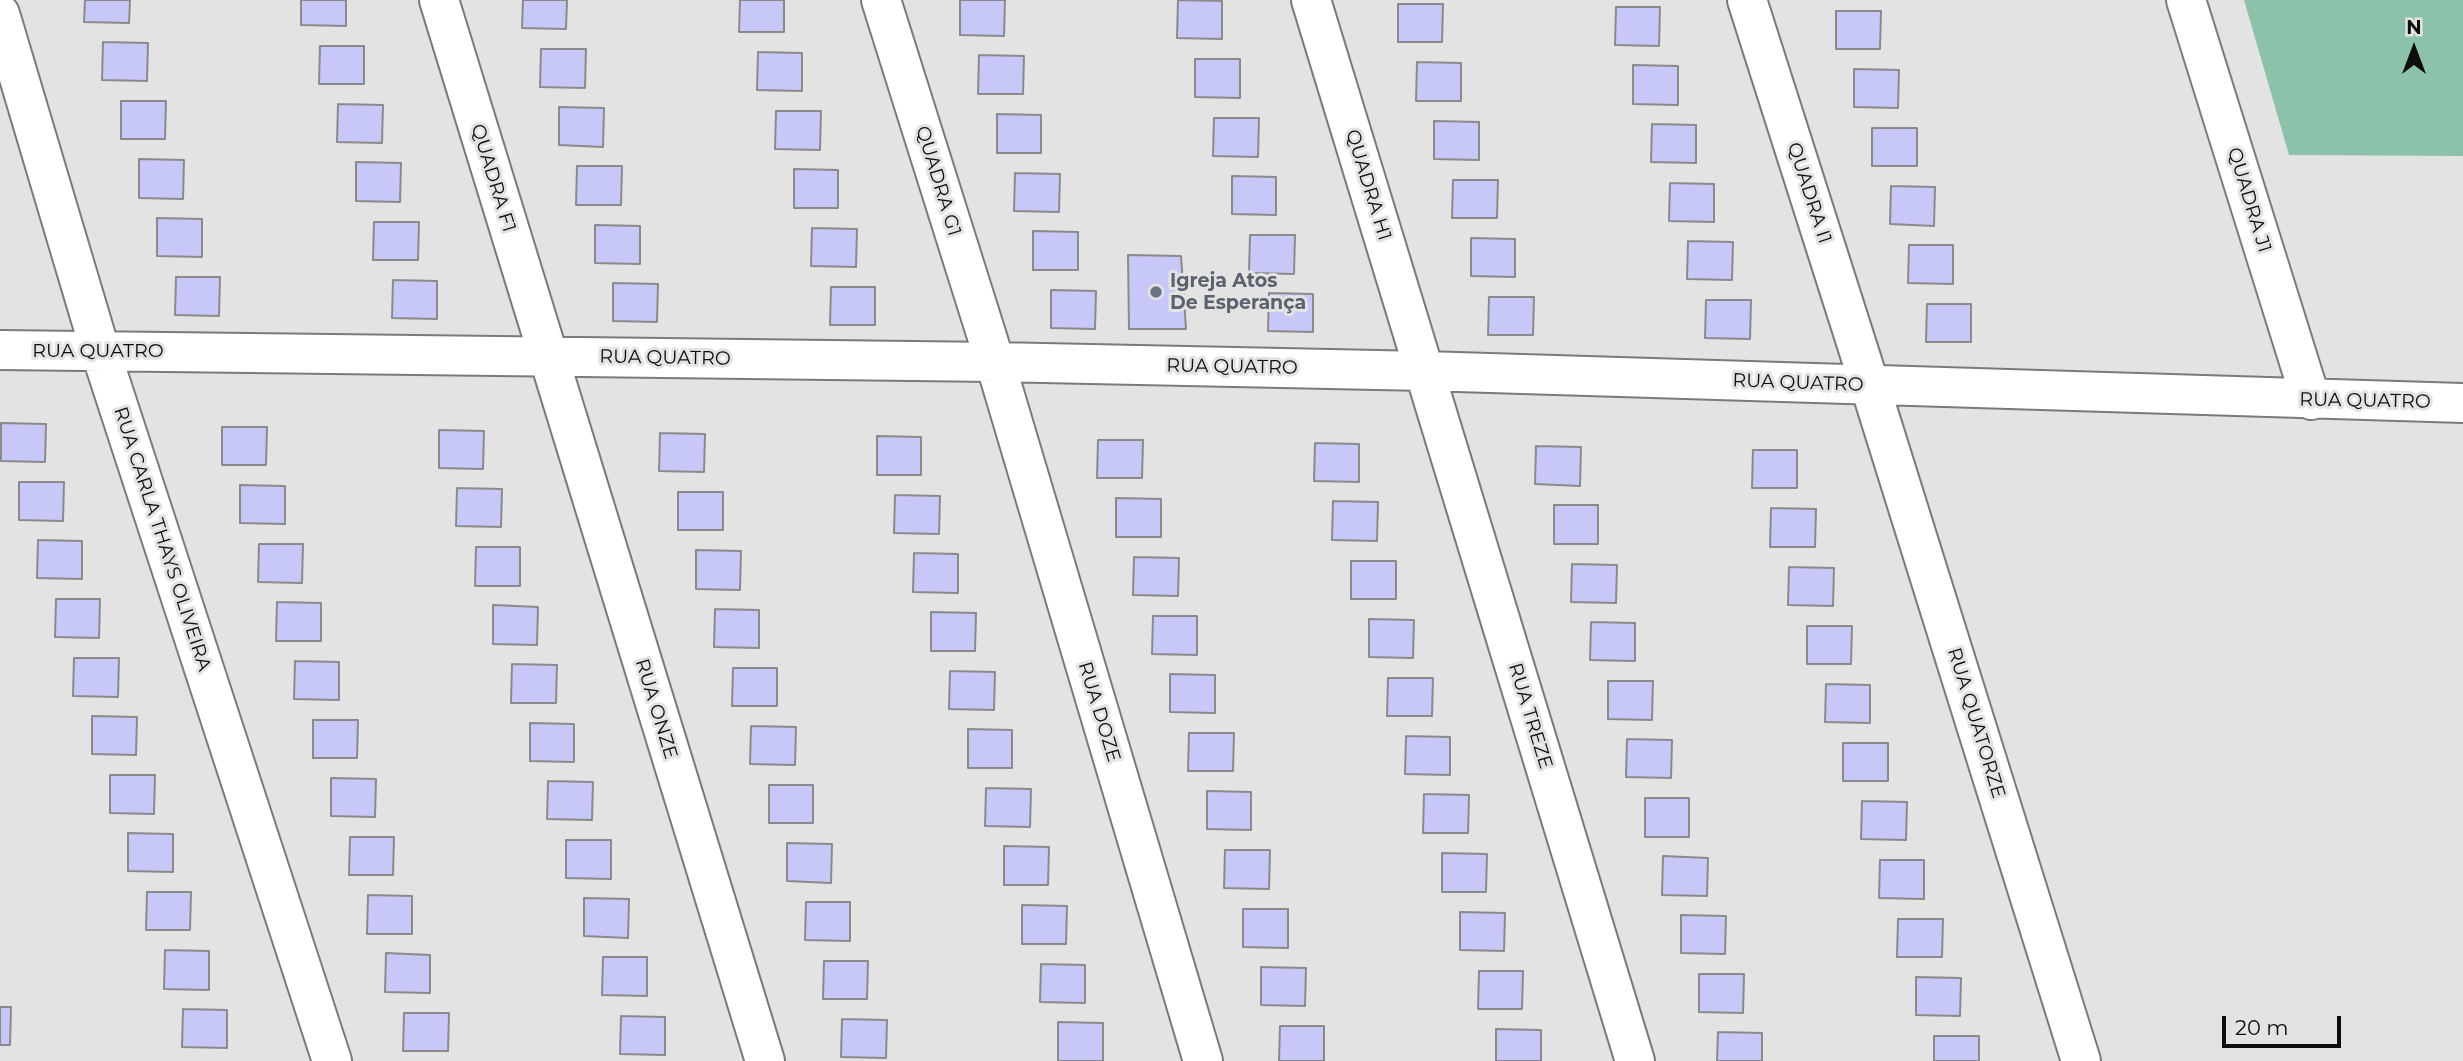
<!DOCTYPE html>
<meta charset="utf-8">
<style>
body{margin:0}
#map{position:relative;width:2463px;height:1061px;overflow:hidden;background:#e3e3e4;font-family:Montserrat,sans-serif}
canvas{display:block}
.north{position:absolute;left:2379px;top:14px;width:70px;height:70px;-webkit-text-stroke:5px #e3e3e4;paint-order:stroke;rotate:0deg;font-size:19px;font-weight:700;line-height:28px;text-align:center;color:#0e0e0f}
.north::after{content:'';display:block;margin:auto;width:24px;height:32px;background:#0e0e0f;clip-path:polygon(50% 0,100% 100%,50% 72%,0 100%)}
.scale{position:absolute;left:2222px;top:1016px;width:119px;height:32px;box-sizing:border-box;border:4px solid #0e0e0f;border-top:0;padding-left:9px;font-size:21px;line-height:24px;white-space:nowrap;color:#0e0e0f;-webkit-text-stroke:5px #e3e3e4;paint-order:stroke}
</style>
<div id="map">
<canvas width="2463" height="1061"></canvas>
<div class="north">N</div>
<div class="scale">20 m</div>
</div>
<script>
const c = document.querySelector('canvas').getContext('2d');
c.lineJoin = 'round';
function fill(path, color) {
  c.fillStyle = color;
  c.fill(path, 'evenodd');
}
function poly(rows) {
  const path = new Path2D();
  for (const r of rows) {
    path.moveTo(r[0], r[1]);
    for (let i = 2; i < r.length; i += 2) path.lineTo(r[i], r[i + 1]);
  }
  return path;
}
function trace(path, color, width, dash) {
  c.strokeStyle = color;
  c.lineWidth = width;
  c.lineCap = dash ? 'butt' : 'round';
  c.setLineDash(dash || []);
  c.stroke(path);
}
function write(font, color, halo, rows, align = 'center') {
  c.font = font + ' Montserrat,sans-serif';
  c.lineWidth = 6;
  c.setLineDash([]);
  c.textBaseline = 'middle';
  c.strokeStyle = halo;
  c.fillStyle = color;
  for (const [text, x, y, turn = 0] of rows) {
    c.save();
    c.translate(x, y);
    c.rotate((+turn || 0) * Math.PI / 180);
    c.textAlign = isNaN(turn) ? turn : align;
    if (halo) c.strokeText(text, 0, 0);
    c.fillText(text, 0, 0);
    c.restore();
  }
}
fill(poly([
 [2244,0,2463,0,2463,156,2289,155]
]), '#8bc2a9');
const building = poly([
 [85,0,130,0,129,23,84,22,85,0],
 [301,0,346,0,346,26,301,25,301,0],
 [523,0,567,0,566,29,522,28,523,0],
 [740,0,784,0,784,32,739,32,740,0],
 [960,0,1005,0,1004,36,960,35,960,0],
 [1178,0,1222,1,1222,39,1177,38,1178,0],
 [1398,4,1443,4,1442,42,1398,42,1398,4],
 [1616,7,1660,7,1659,46,1615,45,1616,7],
 [1836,11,1881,11,1880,49,1836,49,1836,11],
 [103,42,148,43,147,81,102,80,103,42],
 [320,46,364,46,364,84,319,84,320,46],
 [541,49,586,49,585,88,540,87,541,49],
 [758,52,802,53,802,91,757,90,758,52],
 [979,55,1024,56,1023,94,978,94,979,55],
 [1195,59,1240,59,1240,98,1195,97,1195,59],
 [1417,62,1461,63,1461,101,1416,101,1417,62],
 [1633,65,1678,66,1678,105,1633,104,1633,65],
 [1854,69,1899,70,1898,108,1854,107,1854,69],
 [121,101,166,101,165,139,121,139,121,101],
 [338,104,383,105,382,143,337,142,338,104],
 [559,107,604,108,603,147,559,145,559,107],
 [776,111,821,111,820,150,775,149,776,111],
 [997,114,1041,115,1041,153,997,153,997,114],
 [1214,118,1259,118,1258,157,1213,156,1214,118],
 [1434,121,1479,122,1479,160,1434,159,1434,121],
 [1652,124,1696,125,1696,163,1651,162,1652,124],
 [1872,128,1917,128,1917,166,1872,166,1872,128],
 [139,159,184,160,183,199,139,198,139,159],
 [356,162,401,163,400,202,356,201,356,162],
 [577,166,622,166,621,205,576,205,577,166],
 [794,169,838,170,838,208,794,208,794,169],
 [1015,173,1060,174,1059,212,1014,211,1015,173],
 [1232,176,1276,177,1276,215,1232,214,1232,176],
 [1453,180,1498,180,1497,218,1452,218,1453,180],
 [1670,183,1714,184,1714,222,1669,221,1670,183],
 [1891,186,1935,187,1934,226,1890,224,1891,186],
 [157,218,202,219,202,257,157,256,157,218],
 [374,222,419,222,418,260,373,260,374,222],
 [595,225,640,226,640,264,595,263,595,225],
 [812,228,857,229,856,267,811,266,812,228],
 [1033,231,1078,232,1078,270,1033,270,1033,231],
 [1250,235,1295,235,1294,274,1249,273,1250,235],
 [1471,238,1515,239,1515,277,1471,276,1471,238],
 [1688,241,1733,242,1732,280,1687,279,1688,241],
 [1909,245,1953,245,1953,284,1908,283,1909,245],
 [1128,255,1181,256,1186,329,1129,329,1128,255],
 [176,277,220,277,219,316,175,315,176,277],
 [393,280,437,281,437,319,392,318,393,280],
 [613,283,658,284,657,322,613,321,613,283],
 [831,287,875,287,875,325,830,325,831,287],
 [1051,290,1096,291,1095,329,1051,328,1051,290],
 [1269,293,1313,294,1313,332,1268,331,1269,293],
 [1489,297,1534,297,1533,335,1488,335,1489,297],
 [1706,300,1751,300,1750,339,1705,338,1706,300],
 [1927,304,1971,304,1971,342,1926,342,1927,304],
 [1,423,46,424,45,462,1,461,1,423],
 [222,427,267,427,266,465,222,465,222,427],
 [439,430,484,431,483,469,439,468,439,430],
 [660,433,705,434,704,472,659,471,660,433],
 [877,436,921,437,921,475,877,475,877,436],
 [1098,440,1143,440,1142,478,1097,478,1098,440],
 [1315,443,1359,444,1359,482,1314,481,1315,443],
 [1536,446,1581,447,1580,486,1535,484,1536,446],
 [1753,450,1797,450,1797,488,1752,488,1753,450],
 [19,482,64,482,63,521,19,520,19,482],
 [240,485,285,486,285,524,240,523,240,485],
 [457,488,502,489,501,527,456,526,457,488],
 [678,492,723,492,723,530,678,530,678,492],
 [895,495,940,496,939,534,894,533,895,495],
 [1116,498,1161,499,1161,537,1116,537,1116,498],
 [1333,501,1378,502,1377,541,1332,540,1333,501],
 [1554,505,1598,505,1598,544,1554,544,1554,505],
 [1771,508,1816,509,1815,547,1770,547,1771,508],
 [38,540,82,541,82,579,37,578,38,540],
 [259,544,303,544,302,583,258,582,259,544],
 [476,547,520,547,520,586,475,586,476,547],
 [696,550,741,551,740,590,696,589,696,550],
 [914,553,958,554,958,593,913,592,914,553],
 [1134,557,1179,558,1178,596,1133,595,1134,557],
 [1351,561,1396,561,1396,599,1351,599,1351,561],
 [1572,564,1617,565,1616,603,1571,602,1572,564],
 [1789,567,1834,568,1833,606,1788,605,1789,567],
 [56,599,100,599,99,638,55,637,56,599],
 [277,602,321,603,321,641,276,641,277,602],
 [493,605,538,607,537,645,493,644,493,605],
 [715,609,759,610,759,648,714,647,715,609],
 [931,612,976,613,975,651,931,651,931,612],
 [1153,616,1197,616,1197,655,1152,654,1153,616],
 [1369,619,1414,620,1413,658,1369,657,1369,619],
 [1591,622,1635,623,1635,661,1590,660,1591,622],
 [1807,626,1852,626,1851,664,1807,664,1807,626],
 [74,658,119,658,118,697,73,696,74,658],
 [295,661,339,662,339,700,294,699,295,661],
 [512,664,557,665,556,703,511,703,512,664],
 [733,668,777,668,777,706,732,706,733,668],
 [950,671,995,672,994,710,949,709,950,671],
 [1170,674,1215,675,1215,713,1170,712,1170,674],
 [1388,678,1433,678,1432,716,1387,716,1388,678],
 [1608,681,1653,681,1652,720,1608,719,1608,681],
 [1826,684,1870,685,1870,723,1825,722,1826,684],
 [92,716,137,717,136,755,92,754,92,716],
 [313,720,358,720,357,758,313,758,313,720],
 [530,723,574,724,574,762,530,761,530,723],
 [751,726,796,727,795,765,750,764,751,726],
 [968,729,1012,730,1012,768,968,768,968,729],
 [1189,733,1234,733,1233,771,1188,771,1189,733],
 [1406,736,1450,737,1450,775,1405,774,1406,736],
 [1627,739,1672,740,1671,778,1626,777,1627,739],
 [1843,743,1888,743,1888,781,1843,781,1843,743],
 [110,775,155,775,154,814,110,813,110,775],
 [331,778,376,779,375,817,331,816,331,778],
 [548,781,593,782,592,820,547,819,548,781],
 [769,785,813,785,813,823,769,823,769,785],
 [986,788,1031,789,1030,827,985,826,986,788],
 [1207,791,1251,792,1251,830,1207,829,1207,791],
 [1424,794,1469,795,1468,833,1423,833,1424,794],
 [1645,798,1689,798,1689,837,1645,837,1645,798],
 [1862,801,1907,802,1906,840,1861,839,1862,801],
 [128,833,173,834,173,872,128,871,128,833],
 [350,837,394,837,393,875,349,875,350,837],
 [566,840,611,840,611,879,566,878,566,840],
 [787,843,832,844,831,883,787,881,787,843],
 [1004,846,1049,847,1048,885,1004,885,1004,846],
 [1225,850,1270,850,1269,889,1224,888,1225,850],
 [1442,853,1487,854,1486,892,1442,892,1442,853],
 [1663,856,1708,858,1707,896,1662,895,1663,856],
 [1880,860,1924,860,1924,899,1879,898,1880,860],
 [147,892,191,892,190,930,146,930,147,892],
 [368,895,412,896,412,934,367,934,368,895],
 [584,898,629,899,628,938,584,936,584,898],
 [806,902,850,902,850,941,805,940,806,902],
 [1022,905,1067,906,1066,944,1022,944,1022,905],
 [1243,909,1288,909,1288,948,1243,947,1243,909],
 [1460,912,1505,913,1504,951,1460,950,1460,912],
 [1681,915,1726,916,1725,954,1681,953,1681,915],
 [1898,919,1943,919,1942,957,1897,957,1898,919],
 [165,950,209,951,209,990,164,989,165,950],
 [386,953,430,955,430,993,385,992,386,953],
 [603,957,647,957,647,996,602,995,603,957],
 [824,961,868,961,867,999,823,999,824,961],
 [1041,964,1085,965,1085,1003,1040,1002,1041,964],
 [1261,967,1306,968,1305,1006,1261,1005,1261,967],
 [1479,971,1523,971,1522,1009,1478,1009,1479,971],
 [1699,974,1744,974,1743,1013,1699,1012,1699,974],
 [1916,977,1961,978,1960,1016,1916,1015,1916,977],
 [0,1007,11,1007,10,1045,0,1045,0,1007],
 [183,1009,227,1010,227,1048,182,1047,183,1009],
 [404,1013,449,1013,448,1051,403,1051,404,1013],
 [621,1016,665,1017,665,1055,620,1054,621,1016],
 [842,1019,887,1020,886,1058,841,1057,842,1019],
 [1058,1022,1103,1023,1103,1061,1058,1061,1058,1022],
 [1280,1026,1324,1026,1324,1061,1279,1061,1280,1026],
 [1496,1029,1541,1030,1541,1061,1496,1061,1496,1029],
 [1718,1032,1762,1033,1762,1061,1717,1061,1718,1032],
 [1934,1036,1979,1036,1979,1061,1934,1061,1934,1036]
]);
fill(building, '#c8c8f8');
trace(building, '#8a8a8b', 2);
const minor = poly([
 [439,0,765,1061],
 [881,0,995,362,1203,1061],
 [1311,0,1635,1061],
 [1747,0,1870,386,2081,1061],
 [2186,0,2311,400],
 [0,14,100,350,332,1061],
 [0,350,995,362,1425,371,2463,403]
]);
trace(minor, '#7a7a7b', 42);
trace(minor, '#fff', 38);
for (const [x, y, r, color] of [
 [1156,292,7,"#6b7280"]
]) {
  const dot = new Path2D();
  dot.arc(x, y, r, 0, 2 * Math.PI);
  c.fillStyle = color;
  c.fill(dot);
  trace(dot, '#e3e3e4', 2.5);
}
write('19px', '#0e0e0f', '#e3e3e4', [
 ["QUADRA F1",493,178,73],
 ["QUADRA G1",938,181,73],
 ["QUADRA H1",1368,185,73],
 ["QUADRA I1",1809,193,72],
 ["QUADRA J1",2249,200,73],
 ["RUA QUATRO",98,351],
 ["RUA QUATRO",665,358,1],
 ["RUA QUATRO",1232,367,1],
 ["RUA QUATRO",1798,383,2],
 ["RUA QUATRO",2365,401,1],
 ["RUA CARLA THAYS OLIVEIRA",162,539,72],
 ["RUA ONZE",656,709,73],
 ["RUA DOZE",1099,712,73],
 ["RUA TREZE",1530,716,73],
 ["RUA QUATORZE",1976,723,73]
]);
write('bold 19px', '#5b616d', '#e3e3e4', [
 ["Igreja Atos",1170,281],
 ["De Esperança",1170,303]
], 'left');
</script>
